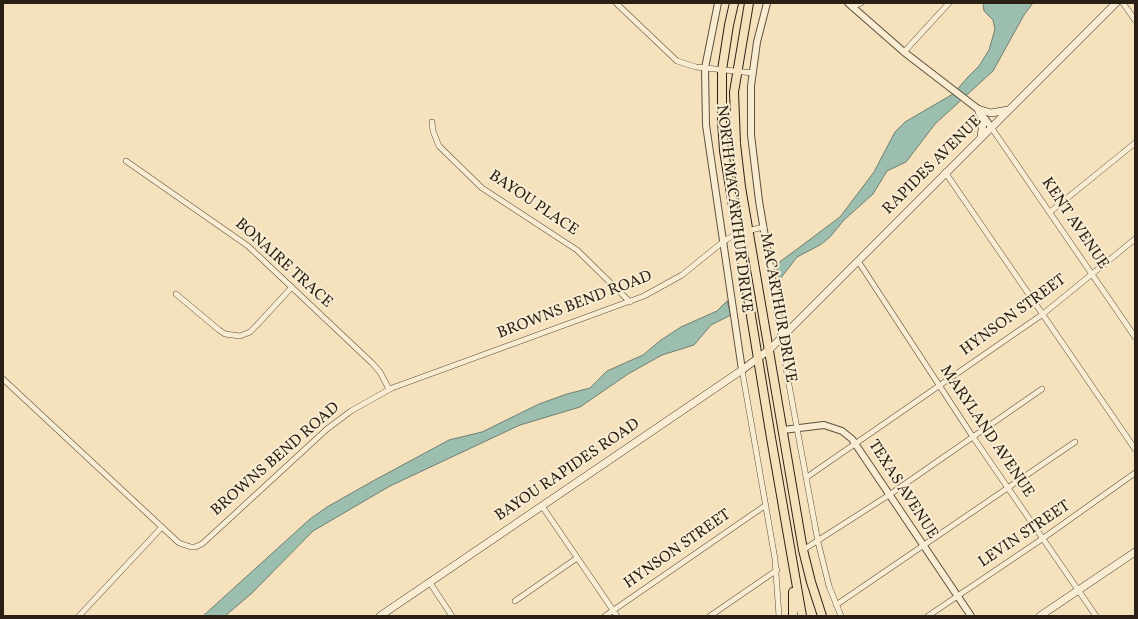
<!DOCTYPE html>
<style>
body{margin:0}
#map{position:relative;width:1138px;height:619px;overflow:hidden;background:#f5e1bc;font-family:Vollkorn,serif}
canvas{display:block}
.frame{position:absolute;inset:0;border:4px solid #2a1f13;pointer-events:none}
</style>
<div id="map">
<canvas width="1138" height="619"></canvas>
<div class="frame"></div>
</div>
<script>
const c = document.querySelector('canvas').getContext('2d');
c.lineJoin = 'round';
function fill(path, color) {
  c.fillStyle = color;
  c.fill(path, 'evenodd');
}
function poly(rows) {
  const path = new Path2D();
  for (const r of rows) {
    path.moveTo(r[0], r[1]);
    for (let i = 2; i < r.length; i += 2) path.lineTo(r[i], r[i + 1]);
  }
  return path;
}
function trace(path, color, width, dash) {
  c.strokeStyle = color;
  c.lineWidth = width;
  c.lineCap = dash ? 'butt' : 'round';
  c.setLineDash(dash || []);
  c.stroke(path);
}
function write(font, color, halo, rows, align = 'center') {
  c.font = font + ' Vollkorn,serif';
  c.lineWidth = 4;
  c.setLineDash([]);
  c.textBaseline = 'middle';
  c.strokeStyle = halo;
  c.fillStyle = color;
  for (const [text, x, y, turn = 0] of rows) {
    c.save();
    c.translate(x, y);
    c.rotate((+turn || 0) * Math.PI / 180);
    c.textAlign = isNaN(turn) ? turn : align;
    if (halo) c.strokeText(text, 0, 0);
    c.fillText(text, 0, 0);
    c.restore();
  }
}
const water = poly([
 [983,3,1033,3,1024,15,993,71,935,124,906,162,887,171,873,194,844,220,830,237,820,245,797,257,780,279,777,273,777,264,840,217,874,172,895,132,905,122,953,94,968,77,979,66,989,50,995,29,993,20,984,11,983,3],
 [727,301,731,315,711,325,694,345,662,355,628,374,580,407,520,425,390,486,313,531,252,593,225,616,203,616,310,519,327,507,373,481,449,440,482,432,539,404,567,394,590,388,607,371,643,355,661,340,681,327,717,311,727,301]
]);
fill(water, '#9cbeaf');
trace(water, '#6e7e71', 1);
const minor = poly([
 [616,3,677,61,696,67,753,73],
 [1123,3,1135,20],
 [852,7,861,3],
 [904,52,949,3],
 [432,122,433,131,439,146,482,188,577,250,630,302],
 [991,127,1135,337],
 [126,161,248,246,372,363,380,372,389,389],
 [945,172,1135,449],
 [1050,212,1135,143],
 [858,261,973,437,1096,616],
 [176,294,219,330,225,334,240,336,250,332,256,326,292,287],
 [782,337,787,374,818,542,829,586,841,616],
 [742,370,775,559,779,616],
 [3,379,179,543,191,547,195,547,202,544,327,429,351,411,392,388,644,296,682,275,724,241,738,233,764,227],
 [807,477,1043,314,1135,239],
 [542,506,617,616],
 [803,550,889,495,1042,389],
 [430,583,452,616],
 [515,601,577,558],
 [836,605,1075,442],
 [79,616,162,527],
 [605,616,766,505],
 [710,616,777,570],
 [928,616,1042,539,1135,473]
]);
const tertiary = poly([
 [718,3,705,68,706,125,742,370],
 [767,3,757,42,751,86,751,135,759,201,782,337],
 [848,3,904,52,978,109,991,127],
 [783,430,824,425,842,431,852,439,971,616]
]);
const secondary = poly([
 [978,109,991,113,1008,110],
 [978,109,983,122,981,137],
 [380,616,742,370,770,349,1116,3],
 [1040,616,1135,552]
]);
const trunk = poly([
 [734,3,729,25,722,70,722,120,724,151,770,432,802,616],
 [749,3,734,92,736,144,741,187,803,550,811,582,822,616],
 [793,616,793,592]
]);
trace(minor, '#5d503d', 6);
trace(tertiary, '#5d503d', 8);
trace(secondary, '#2a1f13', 8);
trace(trunk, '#2a1f13', 10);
trace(minor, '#f8ecd3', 5);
trace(tertiary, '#f8ecd3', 6);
trace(secondary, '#f8ecd3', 7);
trace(trunk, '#f5e1bc', 8);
write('16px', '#2a1f13', '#f8ecd3', [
 ["RAPIDES AVENUE",933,166,-45],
 ["BAYOU PLACE",533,204,34],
 ["NORTH MACARTHUR DRIVE",733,209,83],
 ["KENT AVENUE",1074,224,56],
 ["BONAIRE TRACE",283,264,42],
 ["BROWNS BEND ROAD",575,306,-21],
 ["MACARTHUR DRIVE",777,308,80],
 ["HYNSON STREET",1014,316,-36],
 ["MARYLAND AVENUE",986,432,56],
 ["BROWNS BEND ROAD",276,460,-41],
 ["BAYOU RAPIDES ROAD",568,471,-34],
 ["TEXAS AVENUE",902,490,57],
 ["LEVIN STREET",1025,535,-34],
 ["HYNSON STREET",678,550,-35]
]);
</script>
